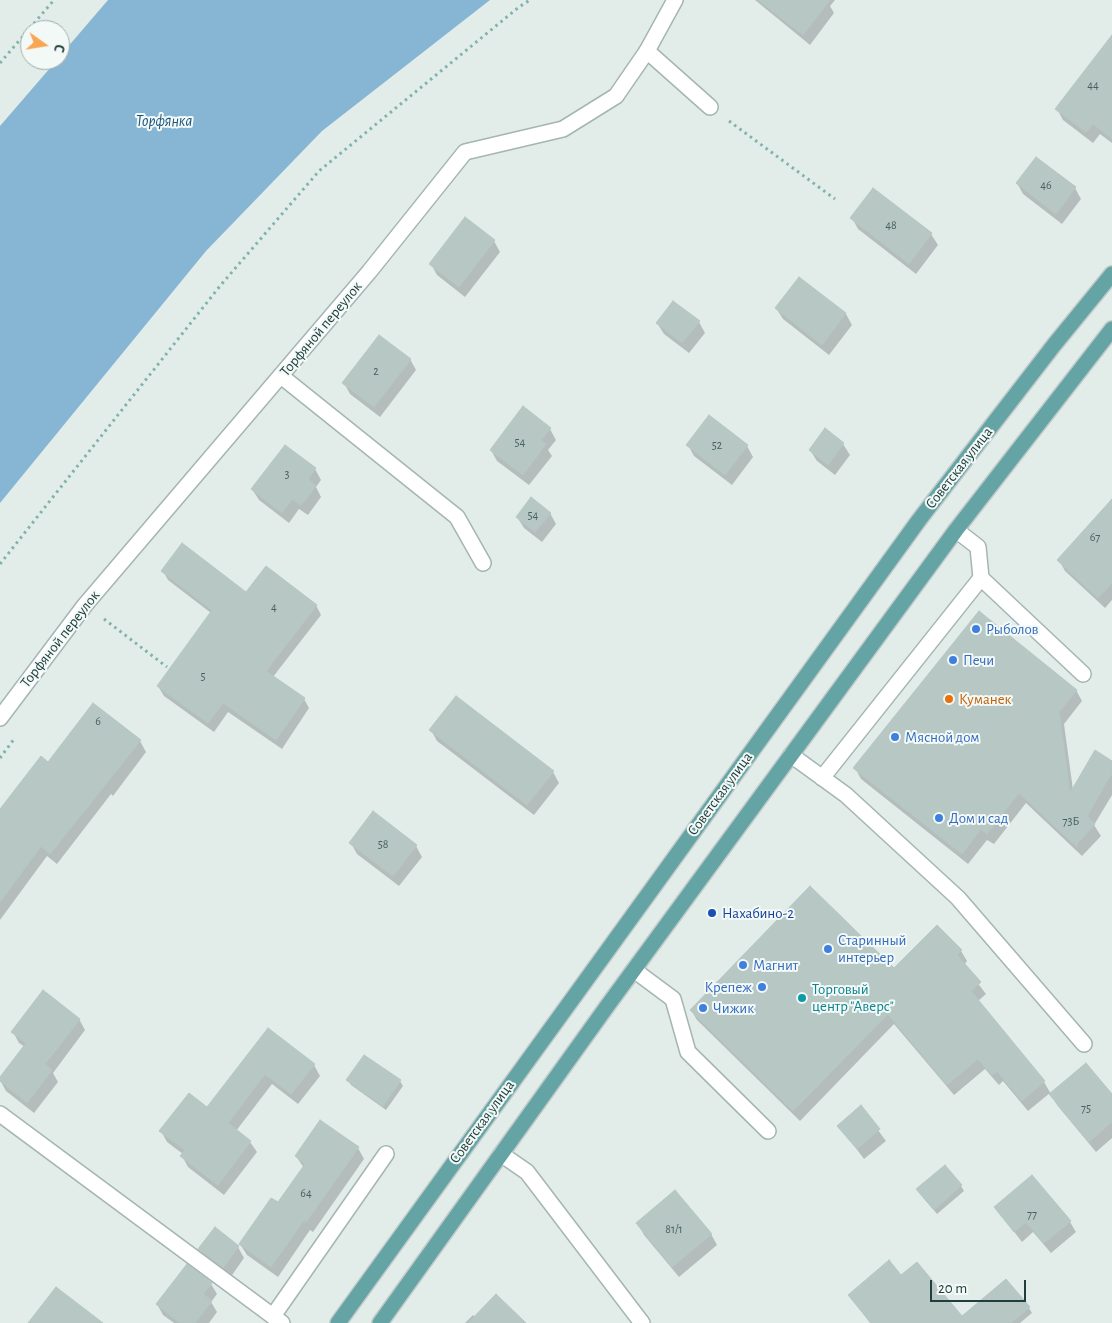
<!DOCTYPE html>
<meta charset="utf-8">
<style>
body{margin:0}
#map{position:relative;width:1112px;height:1323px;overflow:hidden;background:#e2edea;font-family:"Alegreya Sans",sans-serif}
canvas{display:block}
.north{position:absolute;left:20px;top:20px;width:50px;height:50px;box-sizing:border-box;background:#f2f9f7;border:1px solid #9eafad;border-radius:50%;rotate:103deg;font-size:14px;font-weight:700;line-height:20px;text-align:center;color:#213f3e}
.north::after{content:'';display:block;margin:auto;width:18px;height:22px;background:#f8a554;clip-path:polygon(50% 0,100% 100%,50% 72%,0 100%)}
.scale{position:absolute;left:930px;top:1280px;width:96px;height:22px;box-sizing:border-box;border:2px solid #213f3e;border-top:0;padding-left:6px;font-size:15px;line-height:18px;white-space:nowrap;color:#213f3e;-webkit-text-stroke:4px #f2f9f7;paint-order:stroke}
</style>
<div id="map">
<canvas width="1112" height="1323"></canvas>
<div class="north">С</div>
<div class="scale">20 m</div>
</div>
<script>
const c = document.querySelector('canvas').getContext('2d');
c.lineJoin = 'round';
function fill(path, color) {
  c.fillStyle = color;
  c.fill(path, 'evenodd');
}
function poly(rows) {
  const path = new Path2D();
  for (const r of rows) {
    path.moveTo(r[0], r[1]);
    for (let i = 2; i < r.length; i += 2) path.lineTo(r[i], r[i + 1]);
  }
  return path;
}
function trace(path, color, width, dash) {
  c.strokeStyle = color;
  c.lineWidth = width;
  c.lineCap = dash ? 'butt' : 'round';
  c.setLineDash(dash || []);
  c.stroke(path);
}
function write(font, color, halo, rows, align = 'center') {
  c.font = font + ' "Alegreya Sans",sans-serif';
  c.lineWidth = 4;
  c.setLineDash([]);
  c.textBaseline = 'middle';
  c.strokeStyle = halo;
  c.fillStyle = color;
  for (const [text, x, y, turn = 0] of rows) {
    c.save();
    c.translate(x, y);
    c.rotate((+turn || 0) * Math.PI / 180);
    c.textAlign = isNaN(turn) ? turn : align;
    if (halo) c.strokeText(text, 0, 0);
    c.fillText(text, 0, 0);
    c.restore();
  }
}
fill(poly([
 [108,0,490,0,322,131,206,251,0,503,0,126,57,60,60,60,60,56]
]), '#87b5d4');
fill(poly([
 [755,0,835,0,830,6,834,13,810,45],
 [1112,63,1112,143,1100,134,1093,143,1063,120,1057,109],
 [1017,183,1075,188,1081,199,1062,224,1023,194],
 [852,218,931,234,938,245,916,274,858,229],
 [494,241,500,252,465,297,437,275,431,264],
 [799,278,846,314,852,325,829,355,783,319,776,308],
 [699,322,705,333,689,353,664,334,657,323],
 [410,359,416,370,380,417,350,394,344,383],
 [550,429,556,440,548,450,552,456,529,485,497,461,491,450],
 [826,430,843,444,850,455,835,475,817,461,810,450],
 [688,445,747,446,753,457,732,485,694,456],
 [315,469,321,480,316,487,321,497,308,515,299,509,289,523,259,500,252,489],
 [550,513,556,524,542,542,524,528,517,517],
 [1112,514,1112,600,1105,608,1065,571,1059,560],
 [163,571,246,594,316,605,321,615,273,677,304,699,309,708,282,749,228,712,214,732,164,696,158,686,211,613,168,580],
 [1076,690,1082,701,1064,724,1073,790,1112,762,1112,795,1094,825,1101,836,1082,856,1026,803,994,844,987,840,968,864,861,779,855,768],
 [431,730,553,772,559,783,534,815,437,741],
 [140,741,146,752,113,796,111,794,57,864,47,856,0,920,0,811,48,764],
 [351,843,416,846,422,857,399,886,357,854],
 [937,927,961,951,967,961,964,965,986,994,978,1001,1044,1082,1051,1094,1112,1096,1112,1138,1096,1152,1057,1105,1050,1093,1028,1111,1003,1081,999,1085,985,1069,954,1095,894,1024,800,1121,697,1020,691,1010,894,970],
 [79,1019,85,1030,53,1073,58,1082,34,1113,6,1091,0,1080,25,1047,19,1043,13,1032],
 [268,1030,314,1065,320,1076,298,1104,272,1084,236,1131,250,1142,257,1152,224,1195,188,1167,182,1156,183,1154,167,1142,161,1131,208,1109],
 [348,1080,400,1081,403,1086,386,1110,351,1085],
 [861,1107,886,1141,864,1159,839,1126],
 [358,1148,364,1159,313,1232,310,1230,278,1277,247,1255,240,1244,278,1204,304,1168,296,1156],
 [961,1186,964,1191,937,1214,921,1195],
 [995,1207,1070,1222,1076,1232,1051,1253,1033,1232,1022,1242],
 [638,1224,711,1234,717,1245,679,1277,644,1235],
 [238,1247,244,1258,230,1278,206,1260,200,1249],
 [901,1277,931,1323,870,1323,849,1295],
 [211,1284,217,1294,211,1302,217,1312,209,1323,174,1323,163,1315,157,1304],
 [1029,1308,1032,1313,1020,1323,956,1323],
 [473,1315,475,1317,520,1323,465,1323]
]), '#0003');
const building = poly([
 [758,0,830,0,803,35,758,0],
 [1112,35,1112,139,1093,124,1086,132,1055,109,1112,35],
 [1036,157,1076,187,1056,214,1016,183,1036,157],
 [873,188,932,233,909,264,850,218,873,188],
 [465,217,495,240,459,287,429,264,465,217],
 [799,277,846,313,822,345,775,308,799,277],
 [673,301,700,321,682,343,656,323,673,301],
 [379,335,411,359,374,407,342,383,379,335],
 [523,406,551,428,541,440,546,444,523,475,490,450,523,406],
 [709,415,748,445,725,475,686,445,709,415],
 [825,428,844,443,828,465,809,450,825,428],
 [285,445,316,468,308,479,316,486,301,505,292,499,282,513,251,489,285,445],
 [531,497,551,513,535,532,516,517,531,497],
 [1112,499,1112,583,1098,598,1057,560,1112,499],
 [182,543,246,592,266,566,317,605,266,671,305,698,276,740,223,703,208,723,157,686,212,610,161,571,182,543],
 [979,611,1077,690,1059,712,1070,793,1095,750,1112,761,1112,773,1087,816,1095,824,1077,844,1077,847,1019,793,987,834,981,829,962,854,853,768,979,611],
 [456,696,554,771,527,805,429,730,456,696],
 [93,703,141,740,50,854,41,846,0,902,0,809,41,756,48,762,93,703],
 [373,811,417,845,393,876,349,843,373,811],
 [810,886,894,968,937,925,962,950,957,955,981,982,971,991,1045,1081,1022,1101,997,1071,992,1075,978,1059,947,1085,888,1014,793,1111,690,1010,810,886],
 [43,990,80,1019,45,1064,52,1070,27,1103,0,1081,0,1077,26,1043,11,1032,43,990],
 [268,1028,315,1064,291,1094,265,1074,228,1123,251,1141,218,1185,180,1156,185,1150,159,1131,189,1093,207,1107,268,1028],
 [364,1055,401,1080,383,1106,346,1080,364,1055],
 [1086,1063,1112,1094,1112,1122,1089,1142,1049,1094,1086,1063],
 [861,1105,880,1129,857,1149,837,1126,861,1105],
 [320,1120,359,1147,306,1222,304,1220,271,1267,239,1244,271,1198,278,1202,305,1164,295,1156,320,1120],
 [945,1165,962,1185,934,1210,916,1189,945,1165],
 [1032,1175,1071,1221,1044,1243,1026,1222,1014,1232,994,1207,1032,1175],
 [675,1190,712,1234,672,1267,636,1223,675,1190],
 [215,1227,239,1246,223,1268,198,1249,215,1227],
 [889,1260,901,1275,917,1262,962,1316,1006,1279,1030,1307,1011,1323,871,1323,848,1295,889,1260],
 [187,1264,212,1283,203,1294,212,1301,195,1323,180,1323,156,1304,187,1264],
 [56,1287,103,1323,28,1323,56,1287],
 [496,1294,526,1323,468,1323,496,1294]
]);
fill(building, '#b7c8c4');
trace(building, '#b4c7c3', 1);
const service = poly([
 [647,51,710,107],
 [281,376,457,517,483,563],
 [981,578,1083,674],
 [791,755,846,795,958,898,1084,1044],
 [822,778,981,578,978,547,956,530],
 [634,970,673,999,688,1052,768,1131],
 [501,1154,527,1172,642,1323],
 [273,1316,386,1154]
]);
const minor = poly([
 [0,718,85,605,369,272,465,152,563,129,616,96,647,51,675,0],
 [0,1114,282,1323]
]);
const primary = poly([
 [338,1323,919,520,1054,345,1112,274],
 [380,1323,608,1005,956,530,1112,329]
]);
trace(service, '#a4b5b3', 18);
trace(minor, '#a4b5b3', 18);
trace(primary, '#c1c9c9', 18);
trace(poly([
 [0,63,54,0],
 [729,121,835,199],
 [0,564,220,286,319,171,519,7,530,0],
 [104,619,167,667],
 [0,758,14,739]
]), '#80b2ae', 3, [2.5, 4]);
trace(service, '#fff', 15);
trace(minor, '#fff', 15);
trace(primary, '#64a4a4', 15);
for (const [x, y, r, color] of [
 [976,629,5,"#3f7fe0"],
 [953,660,5,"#3f7fe0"],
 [949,699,5,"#e8710a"],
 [895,737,5,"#3f7fe0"],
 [939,818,5,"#3f7fe0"],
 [712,913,5,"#1a4fb4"],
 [828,949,5,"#3f7fe0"],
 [743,965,5,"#3f7fe0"],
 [762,987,5,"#3f7fe0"],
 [802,998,5,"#0f9aa8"],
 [703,1008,5,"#3f7fe0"]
]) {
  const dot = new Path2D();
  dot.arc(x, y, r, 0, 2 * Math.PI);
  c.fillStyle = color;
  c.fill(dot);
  trace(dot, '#f2f9f7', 2);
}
write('12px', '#466160', null, [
 ["44",1093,85],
 ["46",1046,185],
 ["48",891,225],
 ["2",376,371],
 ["54",520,442],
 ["52",717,445],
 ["3",287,474],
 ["54",533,515],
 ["67",1095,537],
 ["4",274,607],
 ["5",203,676],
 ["6",98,721],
 ["73Б",1071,821],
 ["58",383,844],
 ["75",1086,1108],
 ["64",306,1193],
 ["77",1032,1214],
 ["81/1",674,1229]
]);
write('15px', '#213f3e', '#f2f9f7', [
 ["Торфяной переулок",321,329,-50],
 ["Советская улица",959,468,-52],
 ["Торфяной переулок",60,639,-52],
 ["Советская улица",720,794,-54],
 ["Советская улица",482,1122,-54]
]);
write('15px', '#366cbe', '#f2f9f7', [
 ["Рыболов",986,629],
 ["Печи",963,660],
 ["Мясной дом",905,737],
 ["Дом и сад",949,818],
 ["Старинный",838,940],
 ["интерьер",838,957],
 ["Магнит",753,965],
 ["Крепеж",752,987,"right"],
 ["Чижик",713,1008]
], 'left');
write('15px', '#c56008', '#f2f9f7', [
 ["Куманек",959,699]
], 'left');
write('15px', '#164399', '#f2f9f7', [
 ["Нахабино-2",722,913]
], 'left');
write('15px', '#0d838f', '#f2f9f7', [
 ["Торговый",812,989],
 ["центр \"Аверс\"",812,1006]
], 'left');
write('italic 16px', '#18537d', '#f2f9f7', [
 ["Торфянка",164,121]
]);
</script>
